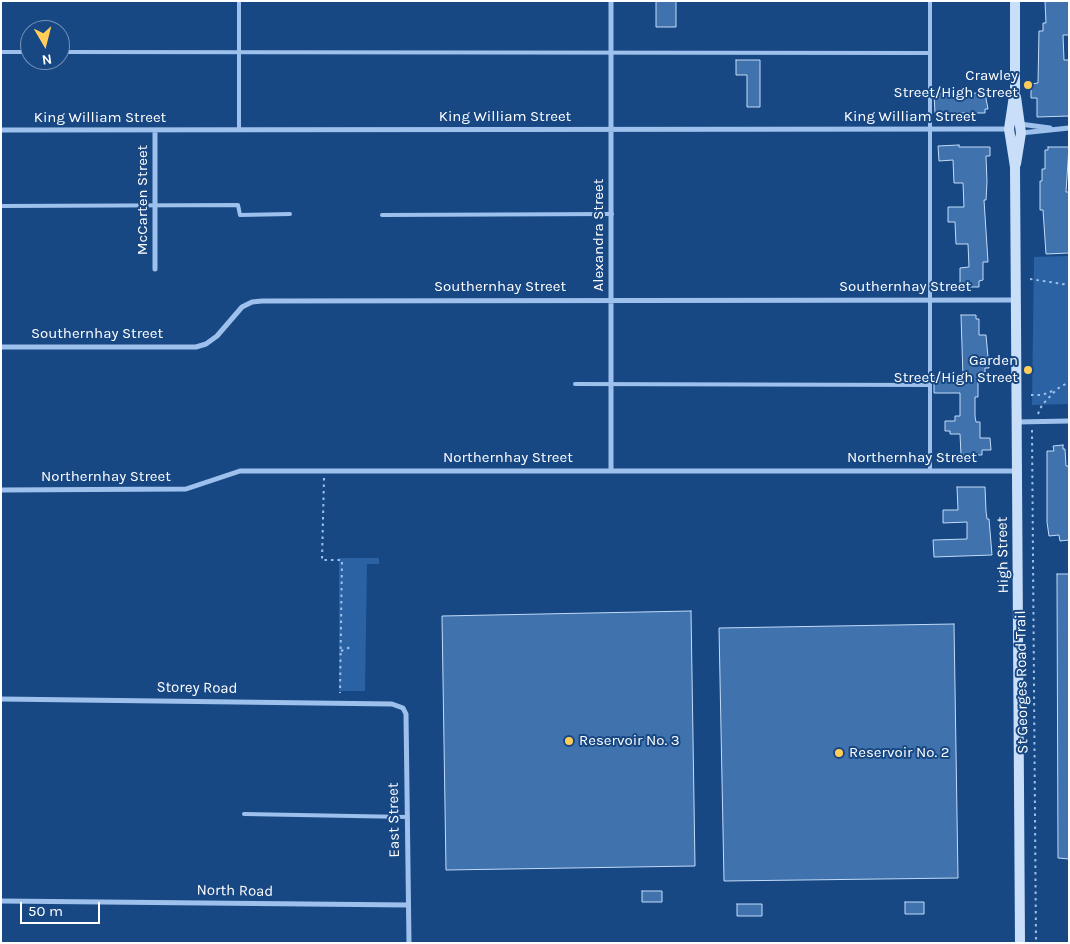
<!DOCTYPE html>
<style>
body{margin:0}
#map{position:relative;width:1070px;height:944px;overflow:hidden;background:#184884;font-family:Karla,sans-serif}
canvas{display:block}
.frame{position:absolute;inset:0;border:2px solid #fff;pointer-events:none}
.north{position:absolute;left:20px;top:20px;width:50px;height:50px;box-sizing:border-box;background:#184884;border:1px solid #7491b5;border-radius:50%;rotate:172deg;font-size:14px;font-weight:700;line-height:20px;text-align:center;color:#fff}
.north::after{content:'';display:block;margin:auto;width:18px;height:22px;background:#ffcd58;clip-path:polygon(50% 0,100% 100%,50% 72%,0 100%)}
.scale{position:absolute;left:20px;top:902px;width:80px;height:22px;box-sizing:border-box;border:2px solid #fff;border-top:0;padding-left:6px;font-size:15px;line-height:18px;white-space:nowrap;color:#fff;-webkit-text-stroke:4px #184884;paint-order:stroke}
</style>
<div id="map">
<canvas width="1070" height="944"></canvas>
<div class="frame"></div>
<div class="north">N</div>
<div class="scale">50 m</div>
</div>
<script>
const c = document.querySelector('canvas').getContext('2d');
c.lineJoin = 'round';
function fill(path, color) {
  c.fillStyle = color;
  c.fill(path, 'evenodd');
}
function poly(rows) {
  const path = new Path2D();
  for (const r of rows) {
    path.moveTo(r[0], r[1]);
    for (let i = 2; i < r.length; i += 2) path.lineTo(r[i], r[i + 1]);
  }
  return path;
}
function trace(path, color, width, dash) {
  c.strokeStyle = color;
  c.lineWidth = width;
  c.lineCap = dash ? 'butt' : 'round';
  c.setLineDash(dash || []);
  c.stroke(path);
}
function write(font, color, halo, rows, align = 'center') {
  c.font = font + ' Karla,sans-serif';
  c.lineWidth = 4;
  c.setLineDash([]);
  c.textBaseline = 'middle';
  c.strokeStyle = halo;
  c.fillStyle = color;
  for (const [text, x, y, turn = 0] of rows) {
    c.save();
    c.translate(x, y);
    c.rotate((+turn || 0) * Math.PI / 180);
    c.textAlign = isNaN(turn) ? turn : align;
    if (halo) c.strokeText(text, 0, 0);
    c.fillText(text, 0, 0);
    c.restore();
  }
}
fill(poly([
 [1069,256,1069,404,1032,405,1034,257],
 [339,558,379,558,379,564,367,564,365,691,339,691]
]), '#2b62a3');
const building = poly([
 [656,1,676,1,676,27,656,27,656,1],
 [1045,1,1069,1,1069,35,1063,35,1064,60,1069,60,1069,116,1037,117,1037,98,1031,98,1031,84,1038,83,1039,31,1043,31,1043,23,1046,23,1045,1],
 [736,60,760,60,760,107,747,107,747,75,736,75,736,60],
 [985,93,988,109,985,109,985,113,935,113,934,94,985,93],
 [959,145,959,147,990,147,990,156,986,156,987,182,986,200,984,200,988,262,983,262,983,280,979,281,979,287,960,287,960,268,969,267,968,244,956,244,955,222,948,222,948,207,964,207,963,183,954,183,953,160,939,161,938,146,959,145],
 [1048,147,1069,147,1066,192,1069,192,1069,253,1046,254,1043,210,1040,210,1040,181,1042,181,1042,169,1045,169,1045,150,1048,150,1048,147],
 [961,315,976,315,976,319,979,319,979,335,986,335,989,368,985,368,985,372,978,372,978,397,975,397,975,416,976,422,980,422,980,438,990,438,991,450,982,450,982,455,961,455,960,434,950,434,950,431,945,431,945,421,955,421,955,416,960,416,960,393,934,393,934,377,963,377,961,315],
 [1063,445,1063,449,1065,449,1066,466,1069,466,1069,540,1060,541,1059,535,1049,536,1047,522,1047,451,1054,451,1053,446,1063,445],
 [957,487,985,487,986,511,987,519,989,519,992,555,934,557,933,540,967,539,967,522,943,523,943,510,958,510,957,487],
 [1057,574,1069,574,1069,859,1058,858,1057,574],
 [691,611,695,866,446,870,442,616,691,611],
 [954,624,958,878,724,881,719,628,954,624],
 [642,891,662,891,662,902,642,902,642,891],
 [905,902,924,902,924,914,905,914,905,902],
 [737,904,762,904,762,916,737,916,737,904]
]);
fill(building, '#4072ad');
trace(building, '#c2dbf9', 1);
trace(poly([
 [1030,279,1069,285],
 [1031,395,1042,395,1055,390],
 [1038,414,1042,405,1057,389,1069,382],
 [1032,430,1036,943],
 [324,478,322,560,342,560,340,693],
 [341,651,353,646]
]), '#9dc1ec', 2, [2.5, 4]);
trace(poly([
 [930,1,930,471],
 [1,52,30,52],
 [60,52,929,53],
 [239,130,239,1],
 [1,206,238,205,240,215,290,214],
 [382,215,612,214],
 [575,384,930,385],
 [244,814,407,817]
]), '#9dc1ec', 4);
trace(poly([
 [1020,124,1050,128],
 [1,130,1009,129],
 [155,130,155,269],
 [1021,133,1069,128],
 [1,347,196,347,206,344,217,336,242,307,252,302,262,301,1016,300],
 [1017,422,1069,421],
 [611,469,611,1],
 [1,490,186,489,240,471,1017,471],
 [1,699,392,704,403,708,406,714,409,943],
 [1,901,408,905]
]), '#9dc1ec', 5);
trace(poly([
 [1015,1,1015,89,1009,129,1015,167,1020,943],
 [1016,164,1021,133,1016,97]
]), '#c9def9', 10);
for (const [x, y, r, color] of [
 [1028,85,5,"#ffcd58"],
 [1028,370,5,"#ffcd58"],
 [569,741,5,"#ffcd58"],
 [839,753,5,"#ffcd58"]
]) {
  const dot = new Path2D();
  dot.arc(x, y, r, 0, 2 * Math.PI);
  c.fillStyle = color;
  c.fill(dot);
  trace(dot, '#184884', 2);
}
write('15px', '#fff', '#184884', [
 ["Crawley",1018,76],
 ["Street/High Street",1018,93],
 ["Garden",1018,361],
 ["Street/High Street",1018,378],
 ["Reservoir No. 3",579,741,"left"],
 ["Reservoir No. 2",849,753,"left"]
], 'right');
write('15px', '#fff', '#184884', [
 ["King William Street",505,117],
 ["King William Street",910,117],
 ["King William Street",100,118],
 ["McCarten Street",143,200,-90],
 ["Alexandra Street",599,235,-90],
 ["Southernhay Street",500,287],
 ["Southernhay Street",905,287],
 ["Southernhay Street",97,334],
 ["Northernhay Street",508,458],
 ["Northernhay Street",912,458],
 ["Northernhay Street",106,477],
 ["High Street",1003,555,-91],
 ["St Georges Road Trail",1022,682,-91],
 ["Storey Road",197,688,1],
 ["East Street",394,820,-91],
 ["North Road",235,891,1]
]);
</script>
